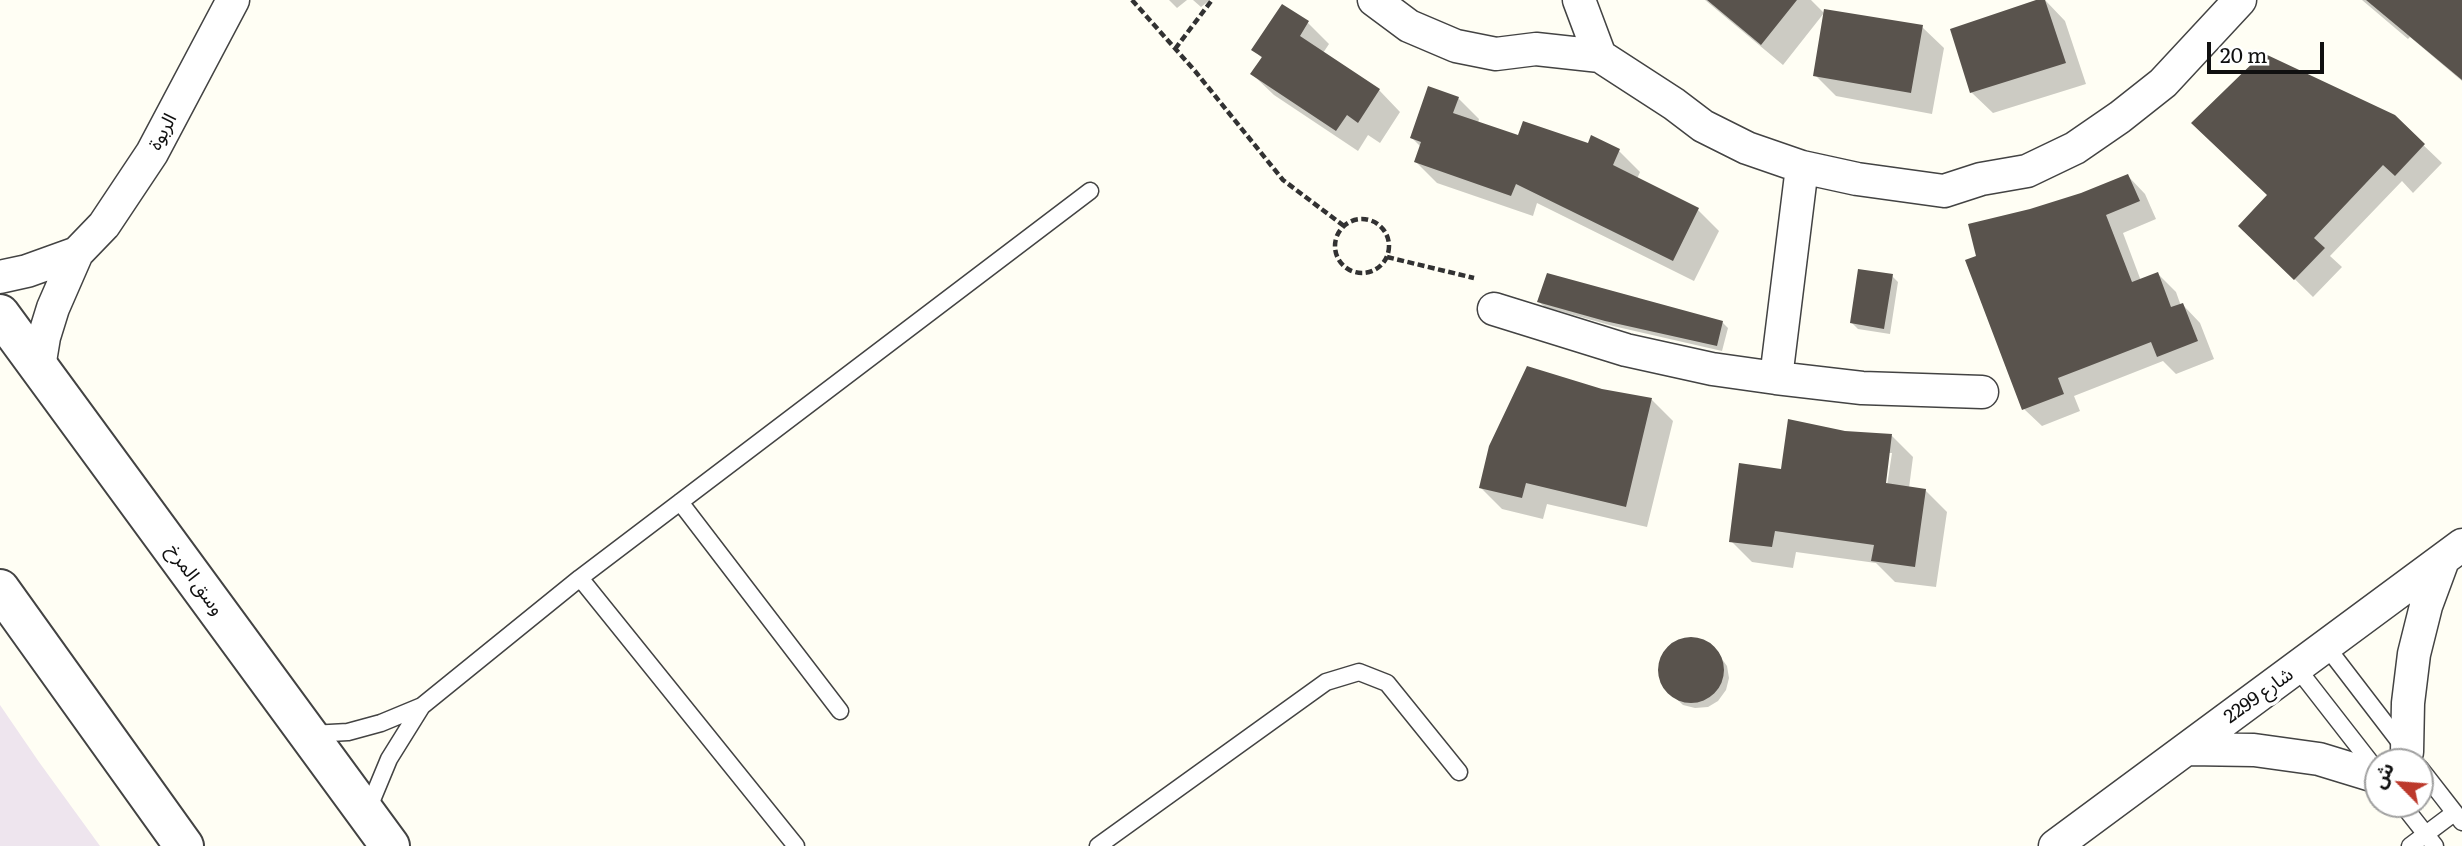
<!DOCTYPE html>
<meta charset="utf-8">
<style>
body{margin:0}
#map{position:relative;width:2462px;height:846px;overflow:hidden;background:#fffef4;font-family:Literata,"Noto Sans Arabic",serif}
canvas{display:block}
.north{position:absolute;left:2364px;top:748px;width:70px;height:70px;box-sizing:border-box;background:#fff;border:2px solid #9f9f9f;border-radius:50%;rotate:295deg;font-size:19px;font-weight:700;line-height:28px;text-align:center;color:#101010}
.north::after{content:'';display:block;margin:auto;width:24px;height:32px;background:#bc392c;clip-path:polygon(50% 0,100% 100%,50% 72%,0 100%)}
.scale{position:absolute;left:2207px;top:42px;width:117px;height:32px;box-sizing:border-box;border:4px solid #101010;border-top:0;padding-left:9px;font-size:21px;line-height:24px;white-space:nowrap;color:#101010;-webkit-text-stroke:5px #fff;paint-order:stroke}
</style>
<div id="map">
<canvas width="2462" height="846"></canvas>
<div class="north">ش</div>
<div class="scale">20 m</div>
</div>
<script>
const c = document.querySelector('canvas').getContext('2d');
c.lineJoin = 'round';
function fill(path, color) {
  c.fillStyle = color;
  c.fill(path, 'evenodd');
}
function poly(rows) {
  const path = new Path2D();
  for (const r of rows) {
    if (r.length === 3) {
      path.moveTo(r[0] + r[2], r[1]);
      path.arc(r[0], r[1], r[2], 0, 2 * Math.PI);
      continue;
    }
    path.moveTo(r[0], r[1]);
    for (let i = 2; i < r.length; i += 2) path.lineTo(r[i], r[i + 1]);
  }
  return path;
}
function trace(path, color, width, dash) {
  c.strokeStyle = color;
  c.lineWidth = width;
  c.lineCap = dash ? 'butt' : 'round';
  c.setLineDash(dash || []);
  c.stroke(path);
}
function write(font, color, halo, rows, align = 'center') {
  c.font = font + ' Literata,"Noto Sans Arabic",serif';
  c.lineWidth = 7;
  c.setLineDash([]);
  c.textBaseline = 'middle';
  c.strokeStyle = halo;
  c.fillStyle = color;
  for (const [text, x, y, turn = 0] of rows) {
    c.save();
    c.translate(x, y);
    c.rotate((+turn || 0) * Math.PI / 180);
    c.textAlign = isNaN(turn) ? turn : align;
    if (halo) c.strokeText(text, 0, 0);
    c.fillText(text, 0, 0);
    c.restore();
  }
}
fill(poly([
 [0,705,39,762,100,846,0,846]
]), '#eee5ee');
fill(poly([
 [1169,0,1187,0,1177,8],
 [1193,0,1210,0,1201,7],
 [1705,0,1811,0,1824,13,1783,65],
 [2042,0,2045,0,2065,21,2086,84,1993,113,1971,92],
 [2362,0,2462,0,2462,81,2410,37,2408,39],
 [1308,23,1329,44,1323,53,1379,90,1400,112,1380,143,1368,135,1358,151,1274,95,1252,74,1263,59,1254,50],
 [1922,27,1944,48,1932,114,1836,96,1815,75],
 [1458,98,1479,119,1478,123,1519,138,1588,145,1619,151,1640,172,1637,179,1698,210,1719,231,1694,281,1537,203,1533,216,1437,183,1416,162,1421,147,1412,138],
 [2394,117,2442,163,2413,193,2402,181,2330,256,2342,267,2313,297,2258,243],
 [2128,176,2145,194,2156,219,2123,233,2141,281,2158,274,2176,292,2181,306,2183,305,2200,323,2214,359,2176,374,2163,361,2102,385,2074,396,2080,411,2042,426,2024,409,1978,257,2031,211,2082,195],
 [1892,276,1898,282,1890,334,1858,329,1852,323],
 [1539,302,1722,322,1728,328,1722,351,1613,326,1545,307],
 [1602,391,1652,400,1673,421,1647,527,1547,504,1543,519,1502,509,1481,488],
 [1844,433,1892,436,1913,457,1909,488,1925,490,1947,512,1936,587,1895,582,1876,563,1796,552,1793,568,1752,562,1731,541,1782,471],
 [1888,453,1892,453,1886,492,1883,491],
 [1691,638,1704,641,1714,648,1727,666,1729,678,1726,690,1718,701,1708,707,1695,708,1683,705,1667,690,1662,680,1659,669,1662,657,1669,647,1678,641]
]), '#0003');
fill(poly([
 [1707,0,1797,0,1761,45],
 [2036,0,2045,0,2066,63,1970,93,1950,29],
 [2366,0,2462,0,2462,80],
 [1282,4,1309,21,1300,36,1380,89,1358,123,1347,115,1336,131,1250,74,1262,57,1251,50],
 [1824,9,1923,25,1911,93,1813,76],
 [2263,53,2395,115,2425,144,2395,176,2383,165,2314,238,2325,248,2294,280,2238,226,2267,195,2191,123],
 [1428,86,1459,97,1453,113,1518,135,1523,121,1588,143,1591,135,1620,149,1613,165,1699,208,1673,261,1516,184,1511,196,1414,162,1421,142,1410,138],
 [2128,174,2140,201,2106,215,2132,282,2158,272,2171,307,2183,303,2198,341,2157,357,2151,342,2084,368,2058,378,2064,394,2022,410,1965,260,1976,256,1968,224,2030,209,2081,193],
 [1858,269,1893,274,1884,329,1850,323],
 [1547,273,1723,321,1717,346,1605,321,1537,302],
 [1527,366,1602,389,1652,398,1626,507,1526,483,1522,498,1479,488,1489,446],
 [1788,419,1845,431,1892,434,1886,483,1926,489,1915,567,1871,561,1874,545,1775,531,1772,547,1729,542,1739,463,1781,469],
 [1691,670,33]
]), '#59534d');
const service = poly([
 [680,502,840,711],
 [580,578,796,846],
 [2326,646,2405,749],
 [2297,668,2378,772],
 [311,734,348,732,381,723,422,706,580,578,1090,191],
 [2420,768,2462,822],
 [2402,804,2435,846],
 [367,812,389,759,422,706],
 [1098,846,1326,682,1359,672,1387,683,1459,772],
 [2410,846,2454,813]
]);
const minor = poly([
 [1374,0,1409,26,1456,46,1496,54,1536,49,1600,56],
 [1579,0,1600,56,1674,104,1703,126,1747,148,1802,167,1857,179,1944,191,1981,179,2027,171,2075,148,2120,117,2163,83,2240,0],
 [0,277,27,271,77,253],
 [1494,309,1626,350,1712,369,1776,378,1802,167],
 [39,367,44,337,53,308,77,253,104,225,152,153,233,0],
 [1776,378,1862,388,1982,392],
 [2188,749,2254,750,2319,759,2378,777],
 [2407,752,2408,703,2414,654,2426,606,2443,560],
 [2055,846,2462,545]
]);
const tertiary = poly([
 [0,314,390,846],
 [0,589,184,846]
]);
trace(service, '#434343', 19);
trace(minor, '#434343', 35);
trace(tertiary, '#434343', 42);
trace(poly([
 [1132,0,1195,71,1283,180,1344,226],
 [1175,49,1212,0],
 [1362,246,27],
 [1387,257,1474,278]
]), '#323232', 4.5, [7, 3.5]);
trace(service, '#fff', 16);
trace(minor, '#fff', 32);
trace(tertiary, '#fff', 38);
write('19px', '#101010', '#fff', [
 ["الربوة",163,132,-62],
 ["وسق المرخ",195,580,54],
 ["شارع 2299",2259,696,-36]
]);
</script>
